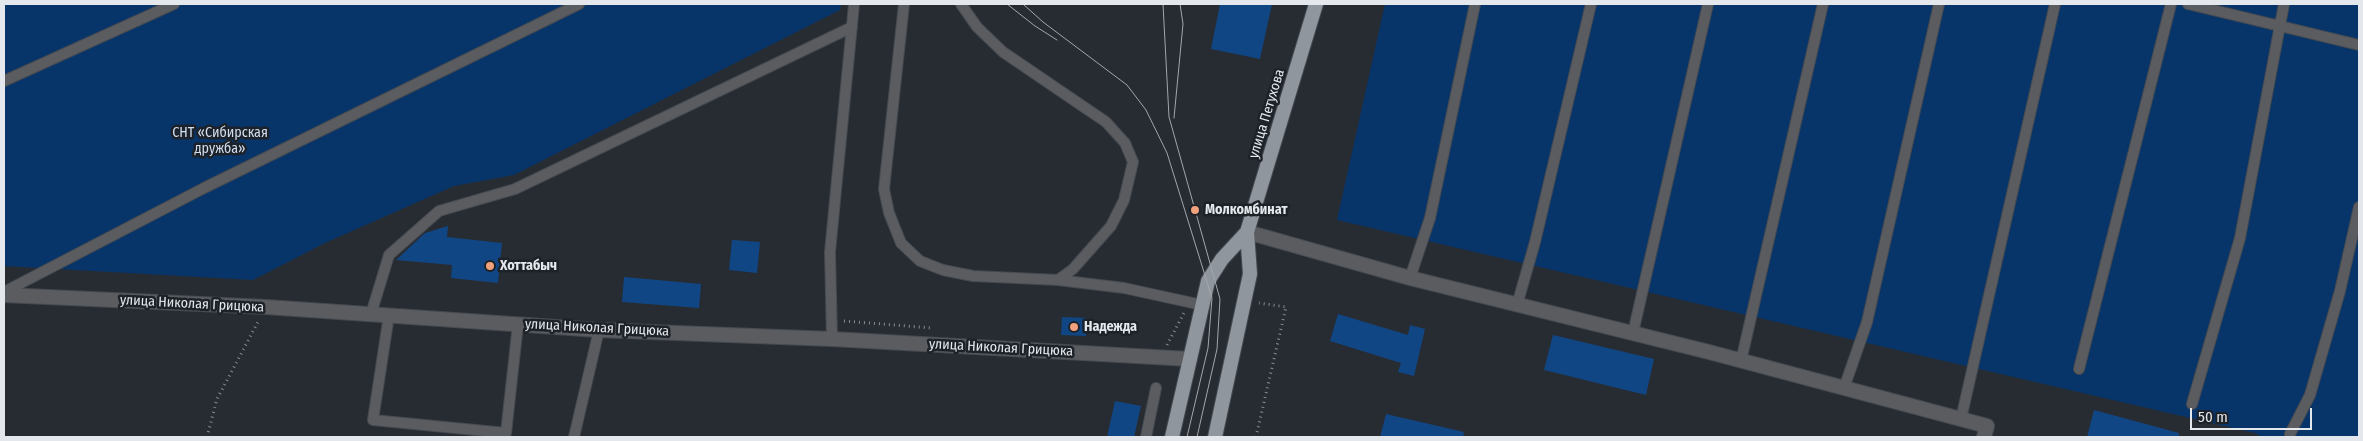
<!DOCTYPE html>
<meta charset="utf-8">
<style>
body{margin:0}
#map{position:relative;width:2363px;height:441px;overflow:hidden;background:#272c33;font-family:"Fira Sans Condensed",sans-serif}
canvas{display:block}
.frame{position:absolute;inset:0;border:5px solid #e4e8ec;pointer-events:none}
.scale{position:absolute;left:2190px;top:408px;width:122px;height:22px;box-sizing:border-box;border:2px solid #e4e8ec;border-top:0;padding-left:6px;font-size:15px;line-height:18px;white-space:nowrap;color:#e4e8ec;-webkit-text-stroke:4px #1d2229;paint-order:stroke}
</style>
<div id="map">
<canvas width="2363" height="441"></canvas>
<div class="frame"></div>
<div class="scale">50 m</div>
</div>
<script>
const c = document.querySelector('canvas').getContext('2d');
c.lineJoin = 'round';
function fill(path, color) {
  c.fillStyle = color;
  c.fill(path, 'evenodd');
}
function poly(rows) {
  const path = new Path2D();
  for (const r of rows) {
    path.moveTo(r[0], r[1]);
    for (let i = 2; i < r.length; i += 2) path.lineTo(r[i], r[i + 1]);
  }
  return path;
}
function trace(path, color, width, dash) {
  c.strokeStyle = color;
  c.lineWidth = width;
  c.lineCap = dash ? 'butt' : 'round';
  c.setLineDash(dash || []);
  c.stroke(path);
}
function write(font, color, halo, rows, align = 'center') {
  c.font = font + ' "Fira Sans Condensed",sans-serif';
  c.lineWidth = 5;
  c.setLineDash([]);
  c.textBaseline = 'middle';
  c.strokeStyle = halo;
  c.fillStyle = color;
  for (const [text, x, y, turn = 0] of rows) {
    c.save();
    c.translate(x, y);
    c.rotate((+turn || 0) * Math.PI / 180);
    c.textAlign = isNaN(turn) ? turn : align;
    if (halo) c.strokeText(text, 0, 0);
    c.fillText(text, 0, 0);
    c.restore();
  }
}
fill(poly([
 [4,4,841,4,840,10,514,175,454,186,325,243,253,280,4,266],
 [1385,4,2359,4,2359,437,2262,437,2255,433,1337,220]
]), '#083569');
fill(poly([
 [1220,4,1272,4,1260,59,1211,49],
 [448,226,447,237,502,243,498,283,451,278,452,265,396,260,425,233],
 [732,240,760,242,757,273,729,270],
 [624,277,701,284,699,308,622,302],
 [1338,314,1408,335,1410,325,1425,329,1414,376,1398,372,1401,363,1330,341],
 [1062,317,1087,318,1086,336,1061,335],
 [1553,335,1654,359,1646,395,1544,370],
 [1115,401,1141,406,1134,437,1107,437],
 [2094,410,2179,433,2179,437,2087,437],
 [1386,414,1464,432,1463,437,1380,437]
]), '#114684');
const service = poly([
 [904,4,884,189,889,213,901,243,920,261,943,270,973,276,1058,280,1073,269,1111,226,1124,200,1133,162,1125,143,1106,122,1003,52,977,27,961,4],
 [2188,4,2359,45],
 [4,81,174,4],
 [1410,278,1430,218,1475,4],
 [1058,280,1124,288,1202,305],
 [4,292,204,188,579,4],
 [1517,305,1535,242,1591,4],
 [371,314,389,255,439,211,515,189,852,27],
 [389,315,373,420,506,433,518,324],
 [1633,333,1708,4],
 [832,339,830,252,854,4],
 [1741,361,1823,4],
 [2079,369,2171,4],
 [1844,388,1867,322,1939,4],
 [2192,404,2240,238,2284,4],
 [1961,419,2055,4],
 [2290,434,2310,395,2340,291,2359,207],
 [574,437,599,330],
 [1146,437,1156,388]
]);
const minor = poly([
 [1247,232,1410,278,1709,352,1987,426,1984,437],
 [4,295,266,307,599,330,832,339,1190,359]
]);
const trunk = poly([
 [1172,437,1208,281,1222,259,1247,232],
 [1215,437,1250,274,1247,232,1316,4]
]);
trace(service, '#454a51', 12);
trace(minor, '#454a51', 16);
trace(trunk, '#454a51', 16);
trace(poly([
 [844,321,932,328],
 [1167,345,1184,313],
 [207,437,217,399,259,320],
 [1256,437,1286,307,1259,303]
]), '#888d92', 3, [1, 4]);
trace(service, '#5a5c60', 10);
trace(minor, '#5a5c60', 14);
trace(trunk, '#90969e', 14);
trace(poly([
 [1007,4,1035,26,1057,40],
 [1023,4,1043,22,1127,85,1146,110,1167,153,1212,298,1208,348,1187,437],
 [1163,4,1169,117,1220,299,1217,349,1197,437],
 [1174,118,1183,24,1180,4]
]), '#a3a7ac', 1);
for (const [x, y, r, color] of [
 [1195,210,5,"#f1a17c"],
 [490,266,5,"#f1a17c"],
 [1074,327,5,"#f1a17c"]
]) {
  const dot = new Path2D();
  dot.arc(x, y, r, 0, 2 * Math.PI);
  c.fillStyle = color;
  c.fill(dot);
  trace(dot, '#1d2229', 2);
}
write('14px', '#e4e8ec', '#1d2229', [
 ["улица Петухова",1267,114,-73],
 ["улица Николая Грицюка",192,304,3],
 ["улица Николая Грицюка",597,328,3],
 ["улица Николая Грицюка",1001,348,3]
]);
write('14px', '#d0def0', '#1d2229', [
 ["СНТ «Сибирская",220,133],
 ["дружба»",220,149]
]);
write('bold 14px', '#e4e8ec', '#1d2229', [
 ["Молкомбинат",1205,210],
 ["Хоттабыч",500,266],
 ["Надежда",1084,327]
], 'left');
</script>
